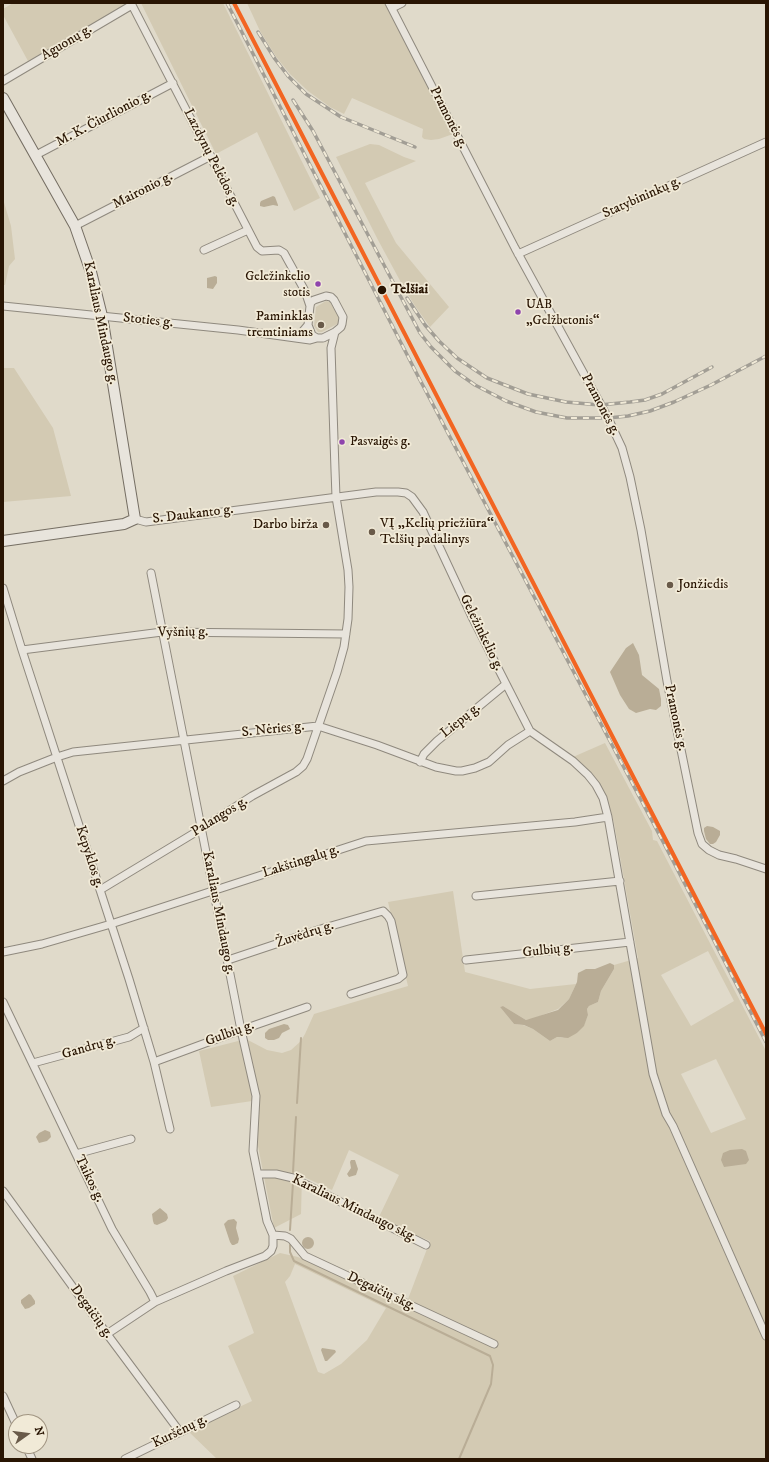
<!DOCTYPE html>
<meta charset="utf-8">
<style>
body{margin:0}
#map{position:relative;width:769px;height:1462px;overflow:hidden;background:#e0daca;font-family:"IM FELL DW Pica",serif}
canvas{display:block}
.frame{position:absolute;inset:0;border:4px solid #291503;pointer-events:none}
.north{position:absolute;left:8px;top:1414px;width:40px;height:40px;box-sizing:border-box;background:#f1ead7;border:1px solid #a19582;border-radius:50%;rotate:76deg;font-size:11px;font-weight:700;line-height:16px;text-align:center;color:#291503}
.north::after{content:'';display:block;margin:auto;width:14px;height:18px;background:#695a49;clip-path:polygon(50% 0,100% 100%,50% 72%,0 100%)}
</style>
<div id="map">
<canvas width="769" height="1462"></canvas>
<div class="frame"></div>
<div class="north">N</div>
</div>
<script>
const c = document.querySelector('canvas').getContext('2d');
c.lineJoin = 'round';
function fill(path, color) {
  c.fillStyle = color;
  c.fill(path, 'evenodd');
}
function poly(rows) {
  const path = new Path2D();
  for (const r of rows) {
    if (r.length === 3) {
      path.moveTo(r[0] + r[2], r[1]);
      path.arc(r[0], r[1], r[2], 0, 2 * Math.PI);
      continue;
    }
    path.moveTo(r[0], r[1]);
    for (let i = 2; i < r.length; i += 2) path.lineTo(r[i], r[i + 1]);
  }
  return path;
}
function trace(path, color, width, dash) {
  c.strokeStyle = color;
  c.lineWidth = width;
  c.lineCap = dash ? 'butt' : 'round';
  c.setLineDash(dash || []);
  c.stroke(path);
}
function write(font, color, halo, rows, align = 'center') {
  c.font = font + ' "IM FELL DW Pica",serif';
  c.lineWidth = 3.5;
  c.setLineDash([]);
  c.textBaseline = 'middle';
  c.strokeStyle = halo;
  c.fillStyle = color;
  for (const [text, x, y, turn = 0] of rows) {
    c.save();
    c.translate(x, y);
    c.rotate((+turn || 0) * Math.PI / 180);
    c.textAlign = isNaN(turn) ? turn : align;
    if (halo) c.strokeText(text, 0, 0);
    c.fillText(text, 0, 0);
    c.restore();
  }
}
fill(poly([
 [13,3,130,3,28,61,3,15,3,9],
 [141,3,223,3,320,198,294,211,257,132,216,154],
 [247,3,386,3,453,134,439,139,431,140,424,139,422,137,423,129,352,98,344,114,330,107,308,91,290,74,277,58,260,31],
 [370,144,379,145,404,157,416,161,365,183,396,243,449,307,430,327,415,306,404,288,378,240,336,157],
 [3,199,11,226,15,259,9,266,5,285,3,285],
 [326,301,330,302,338,316,339,323,322,332,318,332,314,326,316,307],
 [3,368,14,368,53,428,71,496,3,502],
 [605,743,652,831,653,840,657,841,766,1051,766,1459,217,1459,188,1431,252,1401,228,1346,254,1333,233,1276,280,1253,298,1257,405,1307,430,1241,378,1219,399,1175,349,1150,332,1190,302,1176,301,1214,274,1228,257,1141,259,1100,211,1107,199,1051,246,1039,267,1050,282,1053,291,1050,301,1041,305,1034,314,1014,408,986,388,902,453,891,465,972,530,989,576,984,569,999,558,1009,532,1019,526,1020,503,1006,500,1007,514,1024,523,1025,533,1029,550,1041,557,1037,562,1038,577,1033,584,1025,588,1015,587,1009,589,1006,598,1002,601,991,614,969,614,965,638,958,614,823,607,800,598,782,581,763,573,757],
 [708,951,734,1001,691,1026,661,975],
 [716,1059,746,1119,711,1133,681,1074],
 [295,1264,386,1308,367,1340,341,1364,324,1374,318,1372,285,1282,290,1276]
]), '#d3cab3');
fill(poly([
 [273,196,275,197,278,205,278,206,273,205,264,207,260,206,260,203,261,201],
 [215,276,217,277,217,283,213,289,207,288,207,278],
 [633,643,639,655,642,675,659,689,661,699,661,706,656,710,650,709,636,713,629,709,620,695,610,672,626,648],
 [707,826,713,827,720,831,720,835,716,842,713,844,710,844,706,839,704,831,704,828],
 [610,963,614,965,614,969,601,991,598,1002,589,1006,587,1009,588,1015,584,1026,577,1033,568,1038,557,1037,550,1041,533,1029,524,1025,514,1024,500,1007,503,1006,526,1020,558,1010,569,999,577,982,578,973,586,969,595,969],
 [284,1024,288,1025,290,1029,282,1033,279,1038,274,1040,268,1040,265,1038,265,1033,269,1029],
 [45,1130,50,1132,51,1137,47,1141,39,1143,36,1137,39,1133],
 [742,1149,746,1151,749,1160,746,1164,724,1167,721,1160,723,1153,730,1150],
 [351,1160,355,1160,358,1169,356,1175,349,1177,347,1174,351,1168,350,1162],
 [160,1208,167,1214,168,1218,166,1221,157,1225,154,1224,153,1221,152,1214],
 [234,1219,237,1222,236,1228,239,1239,238,1243,234,1245,232,1245,230,1242,224,1224,228,1220],
 [308,1243,6],
 [29,1294,31,1295,35,1301,35,1304,29,1308,25,1309,21,1303,21,1300],
 [322,1348,335,1350,336,1352,327,1361,325,1361,321,1350]
]), '#b9ad96');
trace(poly([
 [297,1103,301,1038],
 [293,1172,296,1117],
 [290,1230,293,1183],
 [290,1245,290,1252,294,1261,490,1356,493,1365,491,1384,459,1459]
]), '#b9ad96', 2);
const street = poly([
 [389,3,515,248,608,418,622,448,630,477,641,530,667,681,698,833,702,844,709,850,719,855,736,859,766,869],
 [392,8,402,3],
 [3,81,132,5,257,247,262,251,279,250,284,253,305,291,310,306],
 [36,155,173,83],
 [75,226,211,156],
 [204,250,248,230],
 [518,254,766,142],
 [326,296,331,297,334,300,343,317,342,324,341,327,335,332,323,338,317,338,312,335,308,325,310,306,311,302,314,300,326,296],
 [3,306,238,330,310,340,317,338],
 [294,337,302,332,308,325],
 [135,519,146,522,376,492,398,492,406,493,412,497,423,512,473,619,530,731,573,761,588,775,596,785,603,798,608,817,653,1074,666,1114,673,1126,766,1336],
 [151,573,241,1030,256,1096,253,1151,267,1221,273,1235,273,1246,271,1251,265,1256,226,1271,155,1302],
 [3,588,22,650,129,979,154,1062,170,1129],
 [22,650,162,632,346,634],
 [420,762,424,754,437,741,506,684],
 [3,781,19,772,57,757,73,752,318,726,377,745,436,767,456,771,462,771,475,768,489,762,508,745,530,731],
 [100,890,201,829,252,796,296,772,303,766,307,759,337,672,344,647,348,619,349,587,348,570,336,497,335,470,331,348,335,332],
 [476,896,620,881],
 [3,952,42,944,111,924,366,841,575,822,608,817],
 [228,960,324,928,383,911,388,916,391,921,403,975,398,979,351,994],
 [466,960,630,942],
 [3,1002,112,1229,150,1292,155,1302,107,1334],
 [154,1062,241,1030,307,1007],
 [33,1063,129,1037,144,1028],
 [76,1154,131,1139],
 [258,1174,276,1174,293,1178,426,1245],
 [3,1191,107,1334,180,1432],
 [273,1235,285,1236,291,1239,305,1256,494,1344],
 [3,1396,16,1424],
 [26,1446,32,1459],
 [125,1459,236,1405]
]);
const secondary = poly([
 [3,98,75,226,91,272,102,316,135,519,124,524,3,541]
]);
trace(street, '#8f897e', 9);
trace(secondary, '#756e63', 12);
trace(street, '#e8e4dc', 7);
trace(secondary, '#e8e4dc', 10);
const rail = poly([
 [227,3,420,380,670,855,766,1042],
 [258,32,275,59,288,76,306,94,341,117,415,147],
 [293,100,313,131,420,333,431,347,455,371,475,385,506,401,536,412,567,418,608,418,628,416,650,411,674,402,711,385,766,356],
 [407,298,425,325,439,341,457,358,487,378,528,394,566,402,600,405,630,402,645,400,662,394,712,367]
]);
trace(rail, '#a29e95', 3.5);
trace(rail, '#f1ead7', 2, [6]);
trace(poly([
 [234,3,766,1034]
]), '#f26522', 4);
for (const [x, y, r, color] of [
 [318,284,3.5,"#8e44ad"],
 [382,290,5,"#291503"],
 [518,312,3.5,"#8e44ad"],
 [321,325,4,"#695a49"],
 [342,442,3.5,"#8e44ad"],
 [326,525,4,"#695a49"],
 [372,532,4,"#695a49"],
 [670,585,4,"#695a49"]
]) {
  const dot = new Path2D();
  dot.arc(x, y, r, 0, 2 * Math.PI);
  c.fillStyle = color;
  c.fill(dot);
  trace(dot, '#f1ead7', 1.5);
}
write('13px', '#291503', '#f1ead7', [
 ["Geležinkelio",310,277,"right"],
 ["stotis",310,293,"right"],
 ["UAB",526,305],
 ["„Gelžbetonis“",526,321],
 ["Pasvaigės g.",350,442]
], 'left');
write('14px', '#291503', '#f1ead7', [
 ["Aguonų g.",67,43,-31],
 ["Pramonės g.",448,118,63],
 ["M. K. Čiurlionio g.",104,119,-28],
 ["Lazdynų Pelėdos g.",211,158,63],
 ["Maironio g.",143,191,-27],
 ["Statybininkų g.",642,198,-24],
 ["Stoties g.",148,321,6],
 ["Karaliaus Mindaugo g.",100,323,78],
 ["Pramonės g.",600,405,62],
 ["S. Daukanto g.",193,515,-7],
 ["Vyšnių g.",183,633,-1],
 ["Geležinkelio g.",481,633,64],
 ["Pramonės g.",675,718,78],
 ["Liepų g.",461,721,-39],
 ["S. Nėries g.",273,730,-6],
 ["Palangos g.",220,817,-32],
 ["Kepyklos g.",89,857,72],
 ["Lakštingalų g.",301,862,-18],
 ["Karaliaus Mindaugo g.",218,913,79],
 ["Žuvėdrų g.",305,935,-18],
 ["Gulbių g.",548,951,-6],
 ["Gulbių g.",230,1034,-20],
 ["Gandrų g.",89,1048,-16],
 ["Taikos g.",89,1179,64],
 ["Karaliaus Mindaugo skg.",354,1209,26],
 ["Degaičių skg.",381,1292,25],
 ["Degaičių g.",91,1312,54],
 ["Kuršėnų g.",180,1432,-26]
]);
write('bold 14px', '#291503', '#f1ead7', [
 ["Telšiai",391,290]
], 'left');
write('14px', '#291503', '#f1ead7', [
 ["Paminklas",313,317],
 ["tremtiniams",313,333],
 ["VĮ „Kelių priežiūra“",380,524,"left"],
 ["Telšių padalinys",380,540,"left"],
 ["Darbo birža",318,525],
 ["Jonžiedis",678,585,"left"]
], 'right');
</script>
